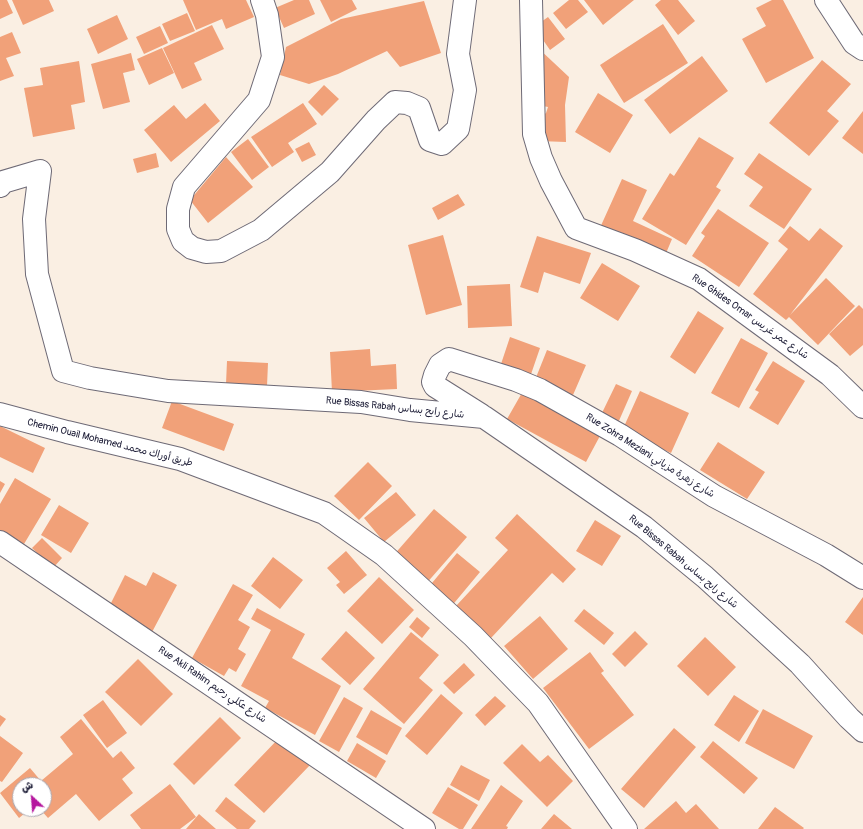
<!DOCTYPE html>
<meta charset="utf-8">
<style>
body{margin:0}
#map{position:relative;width:863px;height:829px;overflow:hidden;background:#faefe3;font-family:Pangolin,"Playpen Sans Arabic",sans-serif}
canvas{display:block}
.north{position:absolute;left:12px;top:777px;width:40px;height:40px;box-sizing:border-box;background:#fff;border:1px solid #a7a7b1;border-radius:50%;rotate:334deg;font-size:11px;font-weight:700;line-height:16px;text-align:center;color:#22223b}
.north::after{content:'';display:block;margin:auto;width:14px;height:18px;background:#b5179e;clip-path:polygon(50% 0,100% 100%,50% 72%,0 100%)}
</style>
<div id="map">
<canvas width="863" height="829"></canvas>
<div class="north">ش</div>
</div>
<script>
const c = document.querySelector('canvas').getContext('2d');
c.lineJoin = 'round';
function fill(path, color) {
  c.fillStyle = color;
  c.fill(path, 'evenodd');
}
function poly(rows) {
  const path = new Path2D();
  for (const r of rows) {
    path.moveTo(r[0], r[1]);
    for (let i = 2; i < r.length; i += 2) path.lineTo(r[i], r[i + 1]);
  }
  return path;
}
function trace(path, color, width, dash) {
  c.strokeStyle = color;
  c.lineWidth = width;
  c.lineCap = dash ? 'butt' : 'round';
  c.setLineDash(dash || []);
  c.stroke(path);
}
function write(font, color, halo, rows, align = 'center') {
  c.font = font + ' Pangolin,"Playpen Sans Arabic",sans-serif';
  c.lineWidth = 3;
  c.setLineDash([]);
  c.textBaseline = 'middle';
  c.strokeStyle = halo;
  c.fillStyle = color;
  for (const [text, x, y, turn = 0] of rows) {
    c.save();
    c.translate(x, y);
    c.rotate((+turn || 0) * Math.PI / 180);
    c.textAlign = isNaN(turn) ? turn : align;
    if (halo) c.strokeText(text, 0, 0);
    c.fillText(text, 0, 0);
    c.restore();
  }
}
fill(poly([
 [0,0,7,0,13,13,0,19],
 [12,0,49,0,54,11,23,25],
 [183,0,246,0,254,17,226,29,222,19,196,30],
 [294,0,309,0,315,14,284,28,275,8],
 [320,0,352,0,357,9,331,22],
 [569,0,578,0,588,12,566,29,553,13],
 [584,0,634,0,603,25],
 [661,0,678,0,695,21,678,35,655,5],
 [772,0,783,0,814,58,766,83,742,39,766,26,756,8],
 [424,1,441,53,400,67,387,51,338,74,309,84,280,75,286,47,341,19],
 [187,13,195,31,170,41,162,24],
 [117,15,128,39,98,54,87,29],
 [548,17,565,39,550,50,534,27],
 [663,24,688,63,624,103,600,65],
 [212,25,224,49,194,63,202,80,182,89,163,48],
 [160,26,168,43,144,54,136,37],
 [12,32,21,53,6,58,14,76,0,81,0,37],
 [537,47,569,77,565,105,566,142,539,141,540,118,546,113,548,107,538,105],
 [162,48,174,73,149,85,137,59],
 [131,53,135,70,123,73,130,102,103,109,91,64],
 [702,56,728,91,670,134,644,100],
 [822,60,851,84,827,111,839,121,809,156,769,123],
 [79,61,85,102,71,105,75,129,33,137,24,88,43,85,40,68],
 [324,85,339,99,322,116,308,102],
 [598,93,633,115,610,153,575,132],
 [205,103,220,121,171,162,144,130,174,105,186,119],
 [303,103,317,124,288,143,294,152,272,167,251,137],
 [863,111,863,154,842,138],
 [699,137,734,158,716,187,721,190,686,245,642,219,670,173,674,176],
 [248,139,269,167,252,180,231,152],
 [309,142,316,155,302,162,295,149],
 [156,153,159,167,137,173,133,159],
 [759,153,812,189,784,229,749,206,763,187,744,174],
 [226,157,253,187,208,223,190,200],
 [622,179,647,190,633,221,672,239,664,258,599,230],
 [458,194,465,205,438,220,432,208],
 [718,209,769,243,739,287,692,256,705,236,701,233],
 [790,226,809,241,820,228,843,246,790,315,826,278,855,306,818,345,789,317,786,320,753,294,788,249,778,241],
 [443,235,462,305,426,315,408,245],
 [537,236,591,253,580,284,544,272,538,293,520,287],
 [602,263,640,286,618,321,580,298],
 [510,284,512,326,468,328,467,286],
 [859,305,863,309,863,345,850,356,829,334],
 [698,311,724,328,695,374,670,357],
 [510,337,540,348,529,380,499,370],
 [741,338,768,353,739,408,711,393],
 [370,349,371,366,396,364,397,389,332,392,330,352],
 [547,350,586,365,573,395,535,380],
 [227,361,268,363,267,386,226,384],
 [773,361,805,381,778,425,749,408,759,392,755,390],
 [616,384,632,391,618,423,601,415],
 [523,391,601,434,586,462,507,419],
 [640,391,689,413,671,453,622,431],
 [172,401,234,424,224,451,162,428],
 [0,426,45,448,33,473,0,457],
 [718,442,765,472,747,499,700,470],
 [368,462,392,486,359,520,334,496],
 [15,478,51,499,24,544,0,530,0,504],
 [0,481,5,484,0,493],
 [396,492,416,515,384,542,364,518],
 [59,505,89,523,71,553,41,535],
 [434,509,467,537,425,585,392,557],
 [517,514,576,569,563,583,552,573,491,638,456,606,508,550,495,538],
 [595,520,621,536,602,566,576,551],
 [42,538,62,558,53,568,32,548],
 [346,551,367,575,344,594,336,585,340,582,327,568],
 [457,553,480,572,450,608,427,589],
 [273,557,303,580,280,609,251,586],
 [153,572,177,585,151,634,107,611,125,575,146,586],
 [379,577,414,610,382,644,347,611],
 [233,584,253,595,238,620,250,627,238,649,246,654,236,672,229,668,224,676,192,658],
 [863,597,863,635,845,622],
 [257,608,305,634,292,658,341,686,315,735,265,708,269,701,241,686,271,630,251,619],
 [584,609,614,633,604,645,574,621],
 [540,616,568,649,533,679,504,646],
 [417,617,430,628,422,638,409,627],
 [346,631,375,658,350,685,321,659],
 [635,631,648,644,625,667,612,654],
 [411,632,439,655,419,678,433,690,404,724,363,689],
 [705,637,736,667,708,696,677,666],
 [590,652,604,671,601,673,634,715,589,749,543,688],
 [138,659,173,694,141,726,105,692],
 [464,663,475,675,454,694,443,683],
 [441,694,463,713,427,755,405,736],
 [734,695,759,711,739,742,714,725],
 [495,696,506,706,485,726,475,715],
 [344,697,363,708,339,752,319,741],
 [103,700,127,733,107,748,83,715],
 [763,709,813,736,794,769,745,743],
 [371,710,402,728,387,755,356,737],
 [0,715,6,719,0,727],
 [220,717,241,738,194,785,173,764],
 [81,719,113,758,121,751,135,768,122,779,133,793,99,821,76,794,48,818,40,809,44,809,44,785,20,785,20,809,30,809,19,818,0,793,30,768,41,781,73,754,60,737],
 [674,728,696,747,644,808,621,789],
 [0,736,23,753,2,782,0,781],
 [280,737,310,765,264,813,234,785],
 [713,741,758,778,744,794,700,757],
 [357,743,386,761,376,778,347,761],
 [522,744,540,762,548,755,573,781,547,807,503,763],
 [461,765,490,780,479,801,450,785],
 [170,784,196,817,180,829,141,829,130,815],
 [501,785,523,801,506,826,508,827,507,829,471,829],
 [448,787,478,805,463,829,459,829,432,813],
 [226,797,256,821,249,829,237,829,215,811],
 [676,801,686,813,696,804,719,829,644,829],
 [775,807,804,828,803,829,758,829],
 [199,814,216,829,186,829],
 [554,814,572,829,541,829]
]), '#f1a179');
const minor = poly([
 [531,0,534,134,541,158,551,181,576,228,635,250,699,279,830,375,863,407],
 [0,186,3,182,40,171,34,219,37,274,63,371,90,378,168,391,361,402,410,410,484,417,644,527,705,577,800,664,849,718,863,731],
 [481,415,435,386,433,382,435,375,440,365,449,359,516,380,540,390,620,435,714,496,826,555,863,578],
 [0,542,424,829]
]);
const tertiary = poly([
 [262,0,267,15,273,57,259,100,184,187,178,209,178,229,183,241,192,248,206,252,221,251,261,230,330,172,376,120,395,102,407,103,419,108,430,140,442,144,458,129,465,90,458,54,465,0],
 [826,0,854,43,863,49],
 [0,414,67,432,180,459,324,513,384,555,473,636,538,703,626,829]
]);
trace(minor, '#6e6a76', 24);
trace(tertiary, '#6e6a76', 24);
trace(minor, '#fff', 22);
trace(tertiary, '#fff', 22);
write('10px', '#22223b', '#fff', [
 ["Rue Ghides Omar شارع عمر غريس",750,317,35],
 ["Rue Bissas Rabah شارع رابح بساس",395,408,6],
 ["Chemin Ouail Mohamed طريق أوراك محمد",110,443,14],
 ["Rue Zohra Meziani شارع زهرة مزياني",650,456,32],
 ["Rue Bissas Rabah شارع رابح بساس",683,562,40],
 ["Rue Akli Rahim شارع عكلي رحيم",212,685,34]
]);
</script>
